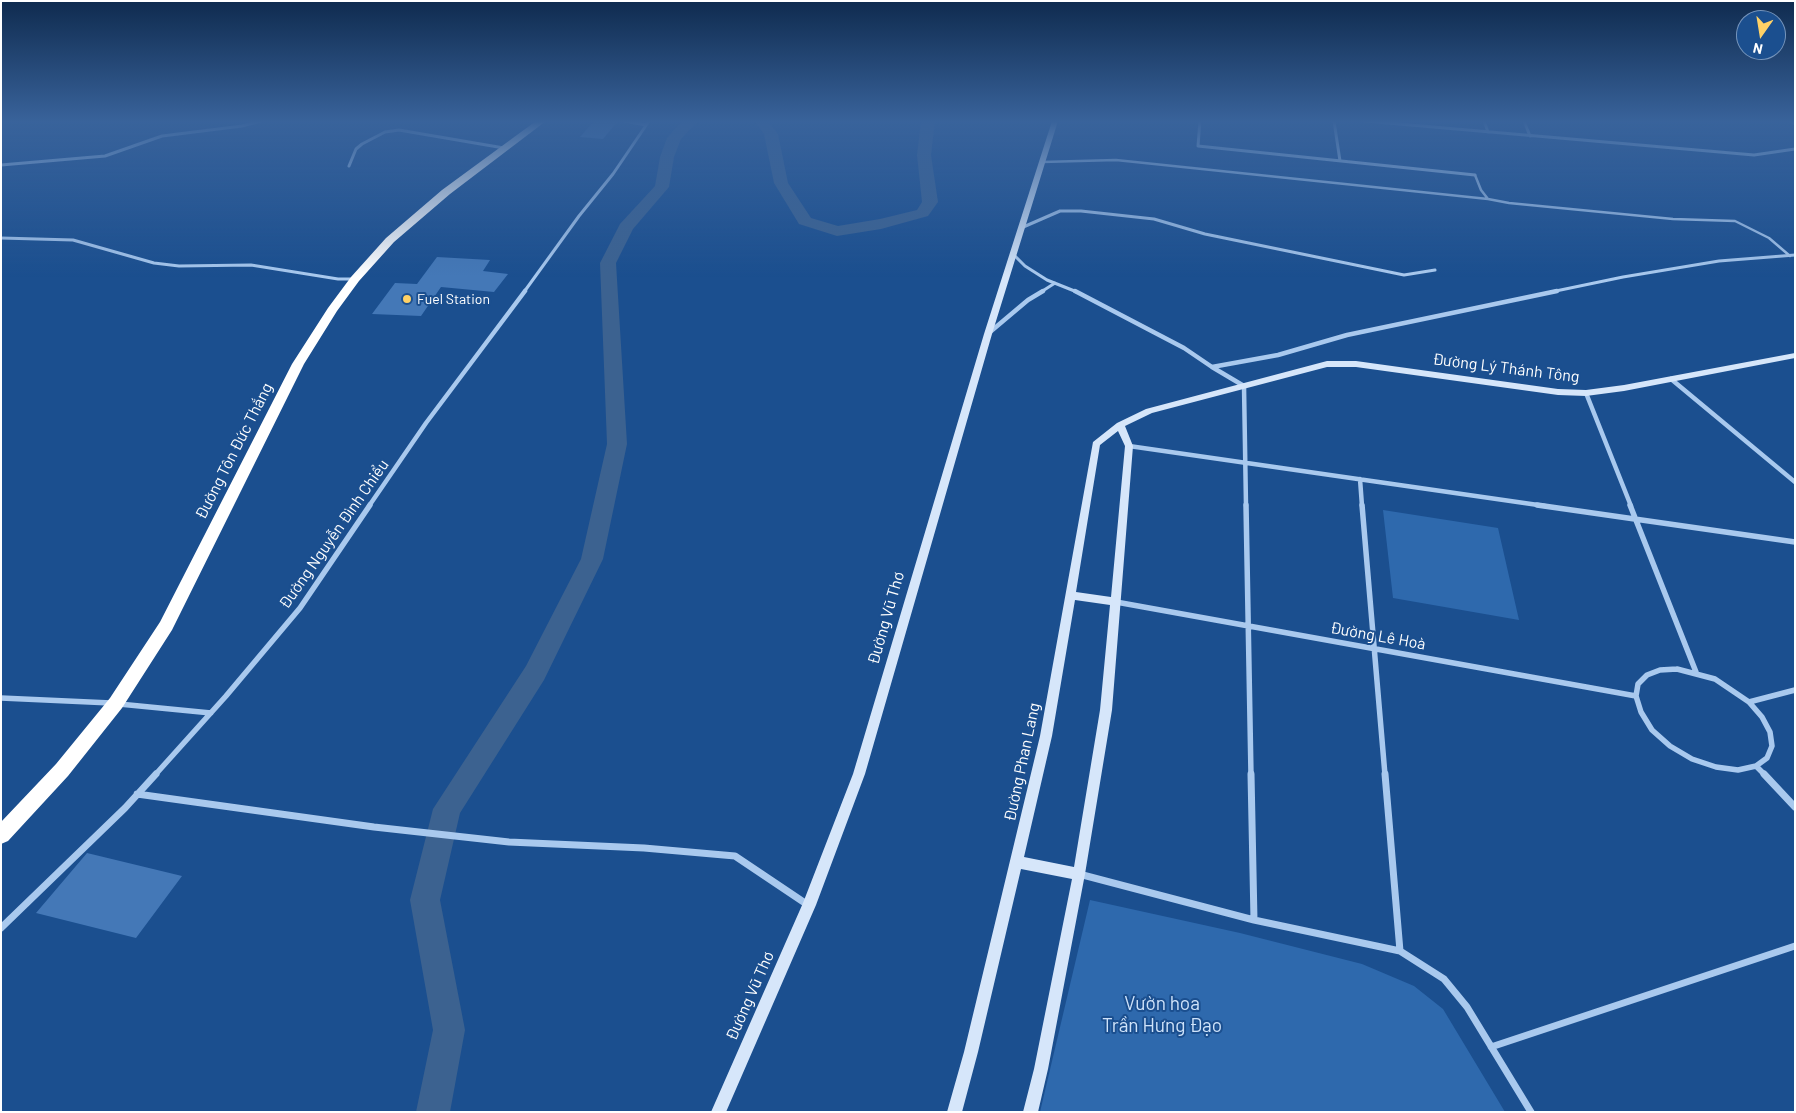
<!DOCTYPE html>
<meta charset="utf-8">
<style>
body{margin:0}
#map{position:relative;width:1796px;height:1113px;overflow:hidden;background:#1b4f8f;font-family:Barlow,sans-serif}
canvas{display:block}
.frame{position:absolute;inset:0;border:2px solid #fff;pointer-events:none}
.north{position:absolute;left:1736px;top:10px;width:50px;height:50px;box-sizing:border-box;background:#1b4f8f;border:1px solid #7695bc;border-radius:50%;rotate:193deg;font-size:14px;font-weight:700;line-height:20px;text-align:center;color:#fff}
.north::after{content:'';display:block;margin:auto;width:18px;height:22px;background:#ffd166;clip-path:polygon(50% 0,100% 100%,50% 72%,0 100%)}
</style>
<div id="map">
<canvas width="1796" height="1113"></canvas>
<div class="frame"></div>
<div class="north">N</div>
</div>
<script>
const c = document.querySelector('canvas').getContext('2d');
c.lineJoin = 'round';
function fill(path, color) {
  c.fillStyle = color;
  c.fill(path, 'evenodd');
}
function poly(rows) {
  const path = new Path2D();
  for (const r of rows) {
    path.moveTo(r[0], r[1]);
    for (let i = 2; i < r.length; i += 2) path.lineTo(r[i], r[i + 1]);
  }
  return path;
}
function trace(path, color, width, dash) {
  c.strokeStyle = color;
  c.lineWidth = width;
  c.lineCap = dash ? 'butt' : 'round';
  c.setLineDash(dash || []);
  c.stroke(path);
}
function write(font, color, halo, rows, align = 'center') {
  c.font = font + ' Barlow,sans-serif';
  c.lineWidth = 4;
  c.setLineDash([]);
  c.textBaseline = 'middle';
  c.strokeStyle = halo;
  c.fillStyle = color;
  for (const [text, x, y, turn = 0] of rows) {
    c.save();
    c.translate(x, y);
    c.rotate((+turn || 0) * Math.PI / 180);
    c.textAlign = isNaN(turn) ? turn : align;
    if (halo) c.strokeText(text, 0, 0);
    c.fillText(text, 0, 0);
    c.restore();
  }
}
fill(poly([
 [1383,510,1498,528,1519,620,1393,598],
 [1090,900,1240,933,1362,964,1414,986,1443,1009,1505,1112,1040,1112]
]), '#2e69ad');
fill(poly([
 [682,121,701,121,694,125,681,139,674,157,669,187,633,229,616,263,627,444,603,559,544,680,460,813,440,900,465,1030,450,1112,416,1112,433,1030,410,900,433,809,526,666,581,559,607,444,600,263,620,224,655,186,660,157,667,138,682,121],
 [754,121,768,121,778,134,788,183,811,218,838,226,880,219,917,210,922,202,917,155,921,121,935,121,931,155,938,202,928,216,881,229,837,236,799,224,774,183,764,134,754,121]
]), '#3c6290');
fill(poly([
 [594,121,618,121,603,139,580,137],
 [437,257,490,260,483,271,508,274,494,292,441,287,421,316,372,314,395,283,417,284],
 [87,853,182,876,136,938,36,913]
]), '#4478b7');
trace(poly([
 [1042,162,1116,160,1488,199],
 [1475,175,1481,190,1488,199,1509,203,1673,219,1735,221,1769,238,1790,256]
]), '#a9c9ee', 2.5);
trace(poly([
 [624,121,646,125],
 [1200,121,1198,146,1475,175],
 [1334,121,1340,161],
 [1365,121,1754,155,1795,149],
 [1484,121,1488,132],
 [1524,121,1530,136],
 [1790,121,1795,124],
 [1,165,105,156,162,136,242,126,261,121],
 [349,166,356,149,362,144,385,132,399,130,504,148],
 [1021,228,1060,211,1081,211,1154,219,1205,234,1404,275,1435,270],
 [1,238,73,240,154,263,179,266,251,265,338,279,354,279],
 [1013,254,1025,266,1047,280,1077,292],
 [524,292,579,216,613,174,649,121],
 [1041,292,1055,283],
 [1551,292,1623,277,1719,261,1795,255]
]), '#a9c9ee', 3);
trace(poly([
 [1075,291,1184,348,1212,367,1278,355,1347,335,1557,291],
 [990,332,1028,300,1043,291],
 [1212,367,1244,386,1246,506],
 [1671,379,1795,482],
 [1586,393,1631,506],
 [1129,446,1545,506],
 [1360,479,1362,506],
 [369,506,426,423,525,291]
]), '#a9c9ee', 4.5);
trace(poly([
 [1246,505,1251,775],
 [1362,505,1385,775],
 [1537,505,1795,542],
 [1630,505,1696,672],
 [1116,602,1636,696],
 [1677,669,1715,679,1749,702,1762,717,1770,732,1772,746,1767,758,1756,766,1738,770,1716,767,1692,759,1670,746,1652,730,1641,712,1636,696,1638,684,1647,675,1660,670,1677,669],
 [1,698,111,703],
 [1749,702,1795,690],
 [119,704,211,713],
 [1756,766,1765,775],
 [155,775,226,696,300,608,370,505]
]), '#a9c9ee', 5.5);
trace(poly([
 [1251,774,1254,920],
 [1385,774,1400,951],
 [1764,774,1795,807],
 [137,794,374,827,509,842,644,848,735,856,808,905],
 [1079,874,1254,920,1400,951,1444,979,1467,1007,1531,1112],
 [1,928,125,808,156,774],
 [1491,1047,1795,946]
]), '#a9c9ee', 7);
fill(poly([
 [1052,121,1058,121,992,334,865,774,816,905,726,1112,711,1112,803,903,853,774,984,334,1052,121],
 [1795,353,1795,358,1624,391,1586,396,1558,395,1356,367,1327,367,1152,413,1125,426,1133,446,1112,710,1085,874,1048,1069,1038,1112,1023,1112,1034,1069,1072,879,1021,869,978,1052,962,1112,947,1112,964,1052,1040,736,1093,442,1117,423,1146,409,1327,361,1356,361,1558,389,1586,390,1624,385,1795,353],
 [1118,431,1125,446,1111,597,1076,592,1100,445,1118,431],
 [1075,600,1110,605,1100,710,1074,867,1024,857,1052,736,1075,600]
]), '#d6e6fa');
fill(poly([
 [536,121,546,121,450,194,394,242,359,281,337,311,304,364,172,630,122,708,68,776,8,841,1,844,1,822,56,764,110,698,160,622,292,364,328,308,351,277,386,238,442,190,536,121]
]), '#fff');
const sky = c.createLinearGradient(0, 0, 0, 277);
sky.addColorStop(0, '#0f2b4f');
sky.addColorStop(0.44, '#39639b');
sky.addColorStop(1, '#39639b00');
c.fillStyle = sky;
c.fillRect(0, 0, 1796, 277);
for (const [x, y, r, color] of [
 [407,299,5,"#ffd166"]
]) {
  const dot = new Path2D();
  dot.arc(x, y, r, 0, 2 * Math.PI);
  c.fillStyle = color;
  c.fill(dot);
  trace(dot, '#1b4f8f', 2);
}
write('14px', '#fff', '#1b4f8f', [
 ["Fuel Station",417,299]
], 'left');
write('16px', '#fff', '#1b4f8f', [
 ["Đường Lý Thánh Tông",1506,368,7],
 ["Đường Tôn Đức Thắng",234,451,-63],
 ["Đường Nguyễn Đình Chiểu",334,534,-55],
 ["Đường Vũ Thơ",886,618,-74],
 ["Đường Lê Hoà",1378,636,10],
 ["Đường Phan Lang",1022,762,-78],
 ["Đường Vũ Thơ",750,996,-66]
]);
write('19px', '#cfe3fa', '#1b4f8f', [
 ["Vườn hoa",1162,1004],
 ["Trần Hưng Đạo",1162,1026]
]);
</script>
